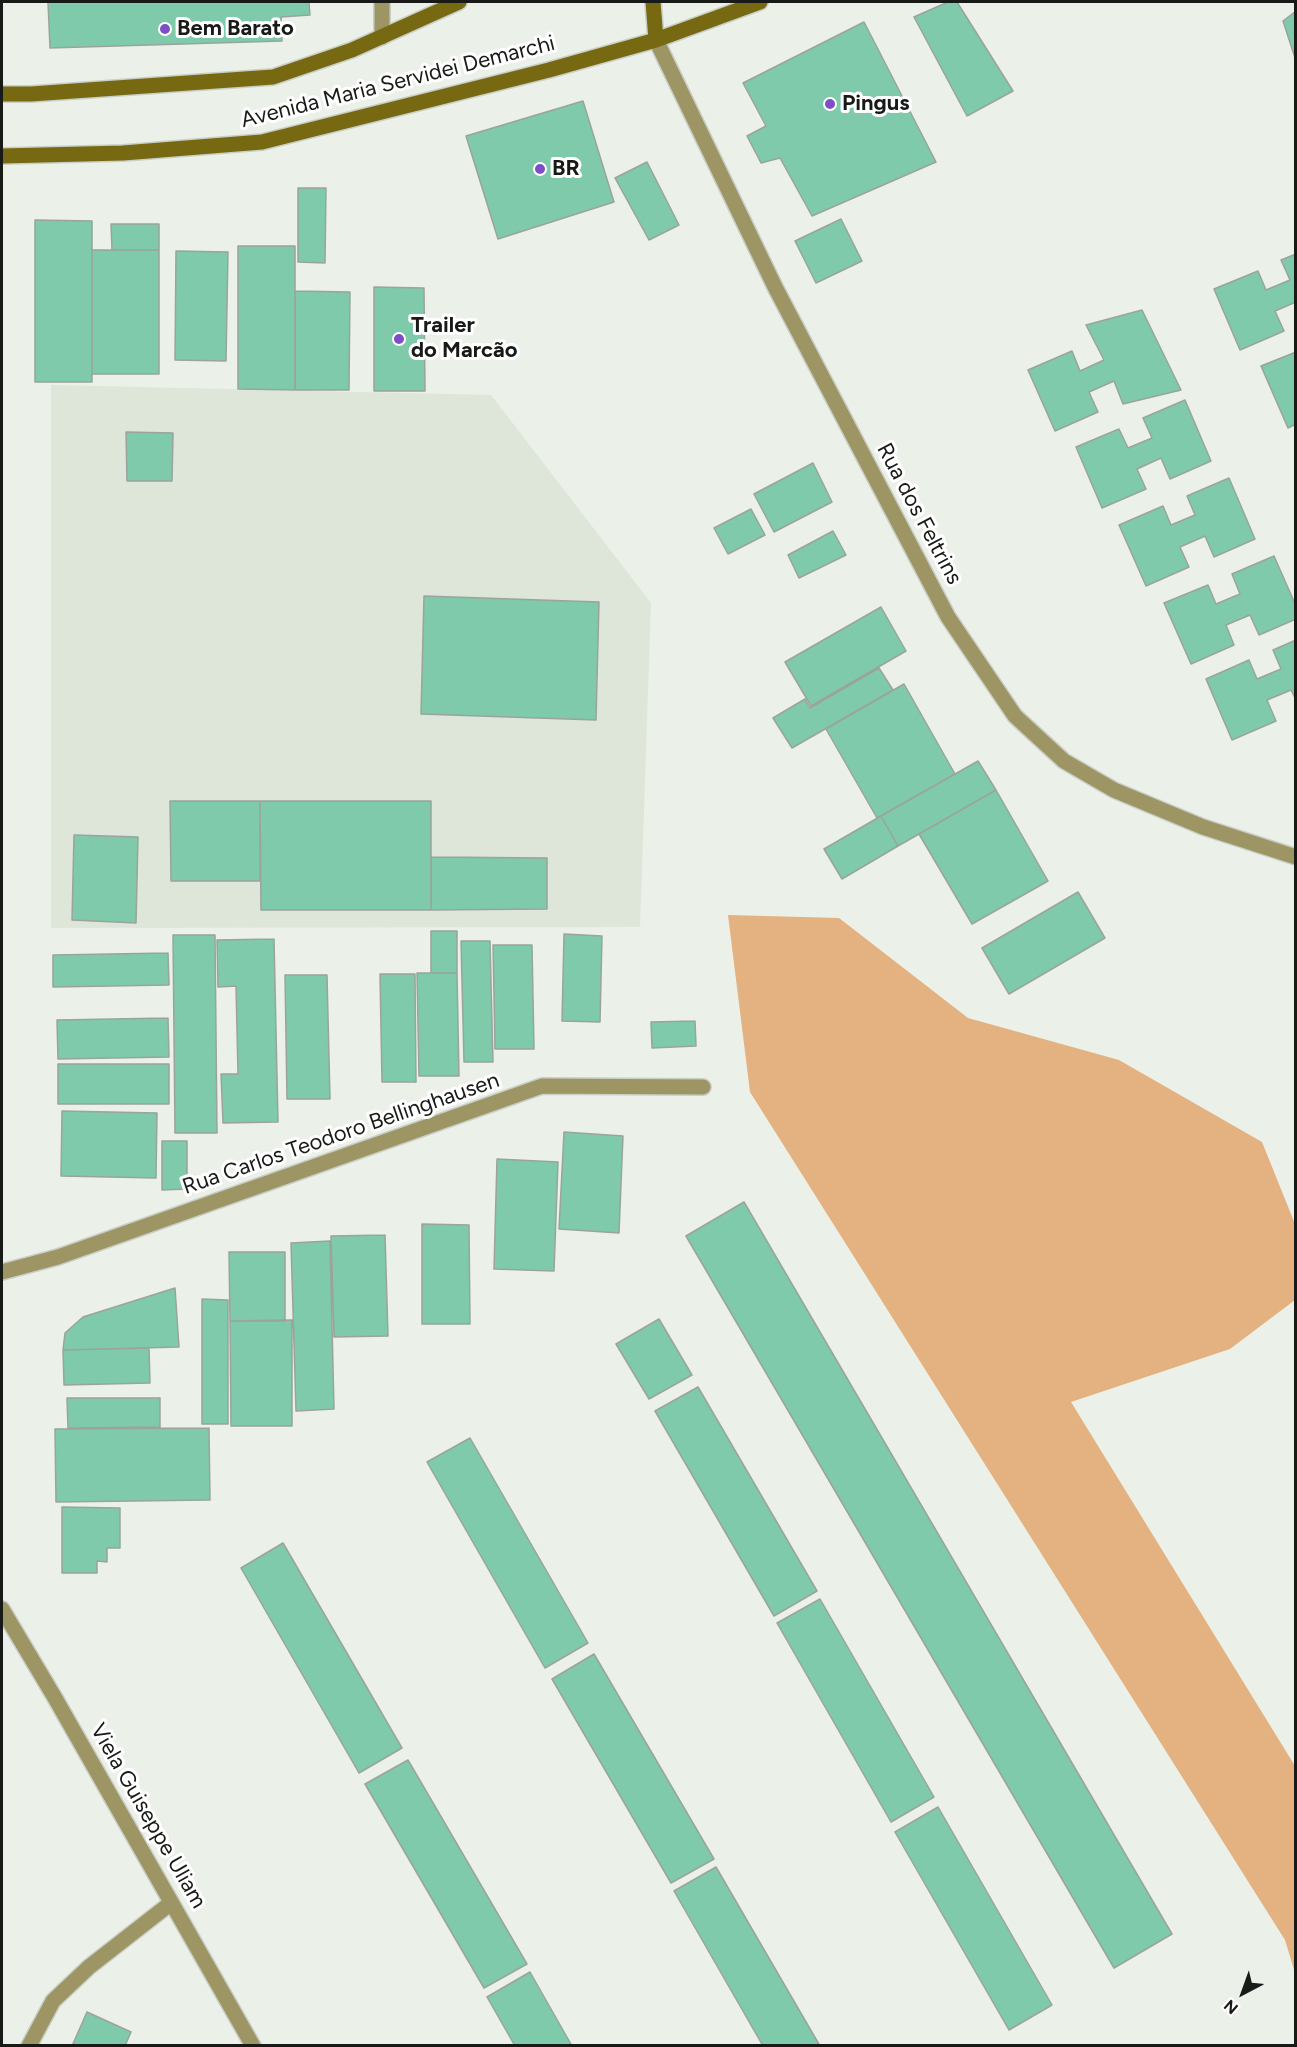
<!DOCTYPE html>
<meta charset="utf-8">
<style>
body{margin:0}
#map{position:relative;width:1297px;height:2047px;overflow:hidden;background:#ebf0e8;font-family:Figtree,sans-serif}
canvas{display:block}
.frame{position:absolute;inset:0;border:3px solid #181a17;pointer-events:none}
.north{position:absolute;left:1213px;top:1963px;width:60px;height:60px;-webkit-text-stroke:4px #fff;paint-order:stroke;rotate:221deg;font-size:16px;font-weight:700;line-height:24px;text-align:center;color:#181a17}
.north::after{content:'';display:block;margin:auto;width:21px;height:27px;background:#181a17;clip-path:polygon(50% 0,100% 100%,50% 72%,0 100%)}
</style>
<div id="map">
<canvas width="1297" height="2047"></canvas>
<div class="frame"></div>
<div class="north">N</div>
</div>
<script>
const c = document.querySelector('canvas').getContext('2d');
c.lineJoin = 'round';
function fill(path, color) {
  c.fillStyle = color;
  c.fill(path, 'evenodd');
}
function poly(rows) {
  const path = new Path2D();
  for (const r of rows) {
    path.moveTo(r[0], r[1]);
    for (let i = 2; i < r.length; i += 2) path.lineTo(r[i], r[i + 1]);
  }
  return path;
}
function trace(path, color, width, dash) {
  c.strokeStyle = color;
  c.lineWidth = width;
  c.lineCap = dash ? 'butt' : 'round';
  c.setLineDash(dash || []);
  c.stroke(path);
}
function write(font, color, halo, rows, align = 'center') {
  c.font = font + ' Figtree,sans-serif';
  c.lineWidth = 6;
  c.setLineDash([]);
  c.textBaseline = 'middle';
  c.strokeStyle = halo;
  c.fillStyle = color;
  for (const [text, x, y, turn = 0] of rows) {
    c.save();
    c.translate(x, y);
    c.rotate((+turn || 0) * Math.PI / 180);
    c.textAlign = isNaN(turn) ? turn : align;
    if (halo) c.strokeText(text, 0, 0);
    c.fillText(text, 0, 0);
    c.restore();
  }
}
fill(poly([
 [51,385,491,395,651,603,640,927,51,928]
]), '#dde6d8');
fill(poly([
 [728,915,839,918,968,1018,1119,1060,1262,1142,1295,1224,1295,1300,1230,1349,1071,1402,1295,1766,1295,1973,1285,1940,750,1092]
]), '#e3b280');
const building = poly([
 [48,2,309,2,310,15,281,17,282,41,50,48,48,2],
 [948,2,957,2,1013,91,967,116,914,17,948,2],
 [1296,11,1296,61,1283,21,1296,11],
 [864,22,936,162,812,216,780,158,761,163,747,136,766,126,743,83,864,22],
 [583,101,614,202,498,239,466,136,583,101],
 [647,162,679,225,649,240,615,178,647,162],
 [298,188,326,188,325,263,298,262,298,188],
 [841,219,862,261,816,283,795,241,841,219],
 [35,220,92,221,92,382,35,382,35,220],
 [111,224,159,224,159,250,112,250,111,224],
 [238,246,295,246,295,390,238,389,238,246],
 [92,250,159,250,159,374,92,374,92,250],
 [176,251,228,252,226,361,175,360,176,251],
 [1296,254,1296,302,1275,311,1284,331,1240,350,1214,289,1258,271,1266,290,1290,280,1281,260,1296,254],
 [374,287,424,288,425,391,374,391,374,287],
 [295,291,350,292,349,390,295,390,295,291],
 [1142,310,1181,390,1123,404,1114,381,1089,392,1098,412,1055,431,1028,370,1072,351,1080,371,1104,360,1086,325,1142,310],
 [1296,352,1296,424,1288,428,1261,366,1296,352],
 [1185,400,1211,461,1170,479,1161,458,1137,469,1146,489,1102,508,1076,447,1119,429,1128,448,1152,438,1143,418,1185,400],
 [126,432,173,433,172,481,127,481,126,432],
 [813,463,832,502,774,532,754,494,813,463],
 [1229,478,1255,539,1214,557,1205,536,1180,547,1189,567,1146,586,1119,525,1163,506,1171,525,1195,515,1187,496,1229,478],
 [751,509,765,535,728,554,714,528,751,509],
 [833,531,846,555,799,578,788,555,833,531],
 [1274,556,1296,606,1296,619,1259,635,1250,615,1226,625,1234,645,1191,664,1164,603,1208,585,1216,604,1240,594,1232,574,1274,556],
 [424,596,599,602,596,720,421,714,424,596],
 [881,607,906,651,811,706,785,662,881,607],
 [1296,640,1296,700,1291,690,1267,700,1276,721,1232,740,1206,679,1249,660,1257,679,1281,669,1273,650,1296,640],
 [879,668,893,690,792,748,773,718,805,699,810,708,879,668],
 [904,684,955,774,877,818,826,729,904,684],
 [978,761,996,790,898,846,881,816,978,761],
 [996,790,1048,881,972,924,919,834,996,790],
 [170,801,260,801,260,881,171,881,170,801],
 [260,801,431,801,431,910,261,910,260,801],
 [881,816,898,846,842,879,824,849,881,816],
 [74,835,138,837,136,923,72,920,74,835],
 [431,857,547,858,547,909,431,910,431,857],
 [1078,892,1105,938,1009,994,982,948,1078,892],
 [431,931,457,931,457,973,431,973,431,931],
 [564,934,602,936,600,1022,562,1021,564,934],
 [173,935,215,935,217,1133,175,1133,173,935],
 [274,939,278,1122,223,1123,221,1074,238,1074,236,986,218,987,217,940,274,939],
 [461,941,490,941,493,1062,464,1062,461,941],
 [493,945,532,945,534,1049,495,1049,493,945],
 [168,953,169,985,53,987,53,955,168,953],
 [417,973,457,973,459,1076,419,1076,417,973],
 [380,974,415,974,416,1082,382,1082,380,974],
 [285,975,327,975,330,1099,287,1099,285,975],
 [168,1018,169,1057,58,1059,57,1020,168,1018],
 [695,1021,696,1046,652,1048,651,1022,695,1021],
 [58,1064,169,1064,169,1104,58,1104,58,1064],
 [62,1111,157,1113,156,1178,61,1176,62,1111],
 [564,1132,623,1136,619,1233,559,1229,564,1132],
 [162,1141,187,1141,187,1189,162,1190,162,1141],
 [497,1159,558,1162,554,1271,494,1269,497,1159],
 [744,1202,1172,1934,1114,1968,686,1236,744,1202],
 [422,1224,469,1225,470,1324,422,1324,422,1224],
 [385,1235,388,1336,334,1337,331,1236,385,1235],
 [330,1241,334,1409,296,1411,291,1243,330,1241],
 [229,1252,285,1252,285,1321,230,1321,229,1252],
 [175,1288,179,1347,63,1350,65,1333,83,1317,175,1288],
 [202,1299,228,1300,228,1424,202,1424,202,1299],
 [659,1319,692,1375,649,1399,616,1344,659,1319],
 [292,1320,292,1426,231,1426,230,1321,292,1320],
 [149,1348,150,1383,64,1385,63,1350,149,1348],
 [698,1387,817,1591,774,1616,655,1411,698,1387],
 [67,1398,160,1398,160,1427,68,1428,67,1398],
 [209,1428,210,1500,56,1502,55,1429,209,1428],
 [470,1438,588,1643,545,1668,427,1462,470,1438],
 [62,1507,120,1508,120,1548,107,1548,107,1562,97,1561,97,1573,62,1573,62,1507],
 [283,1543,402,1748,359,1773,241,1568,283,1543],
 [820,1599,934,1797,891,1822,777,1623,820,1599],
 [594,1654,714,1859,671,1883,552,1679,594,1654],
 [408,1760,527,1964,484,1988,365,1784,408,1760],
 [938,1807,1052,2005,1009,2030,895,1832,938,1807],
 [716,1867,820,2046,763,2046,674,1891,716,1867],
 [530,1972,572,2046,515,2046,487,1997,530,1972],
 [87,2012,131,2032,125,2046,72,2046,87,2012]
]);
fill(building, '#7ecaaa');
trace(building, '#9ba39f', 1.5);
const service = poly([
 [382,37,382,2],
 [29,2046,53,2001,89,1967,171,1903]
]);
const minor = poly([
 [2,1272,58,1257,542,1086,703,1087],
 [2,1609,55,1698,253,2046]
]);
const tertiary = poly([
 [656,40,775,287,948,617,1015,716,1064,761,1114,790,1203,827,1296,857]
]);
const secondary = poly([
 [653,2,656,40],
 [2,94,31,94,273,77,352,50,459,2],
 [2,156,123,153,262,142,549,70,656,40,760,2]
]);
trace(service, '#c9cec7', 18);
trace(minor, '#c9cec7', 18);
trace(tertiary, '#c9cec7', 18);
trace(secondary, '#c9cec7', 18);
trace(service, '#9d9564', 15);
trace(minor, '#9d9564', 15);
trace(tertiary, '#9d9564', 15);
trace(secondary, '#776911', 15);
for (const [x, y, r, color] of [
 [165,29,6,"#7c4fc8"],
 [830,104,6,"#7c4fc8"],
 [540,169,6,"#7c4fc8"],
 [399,339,6,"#7c4fc8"]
]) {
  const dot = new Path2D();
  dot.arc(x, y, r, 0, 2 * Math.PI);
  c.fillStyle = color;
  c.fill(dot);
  trace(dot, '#fff', 2);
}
write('bold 22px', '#181a17', '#fff', [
 ["Bem Barato",177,29],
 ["Pingus",842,104],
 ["BR",552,169],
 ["Trailer",411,326],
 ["do Marcão",411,351]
], 'left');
write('22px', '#181a17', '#fff', [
 ["Avenida Maria Servidei Demarchi",398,82,-14],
 ["Rua dos Feltrins",919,514,62],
 ["Rua Carlos Teodoro Bellinghausen",341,1134,-19],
 ["Viela Guiseppe Uliam",148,1816,60]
]);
</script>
